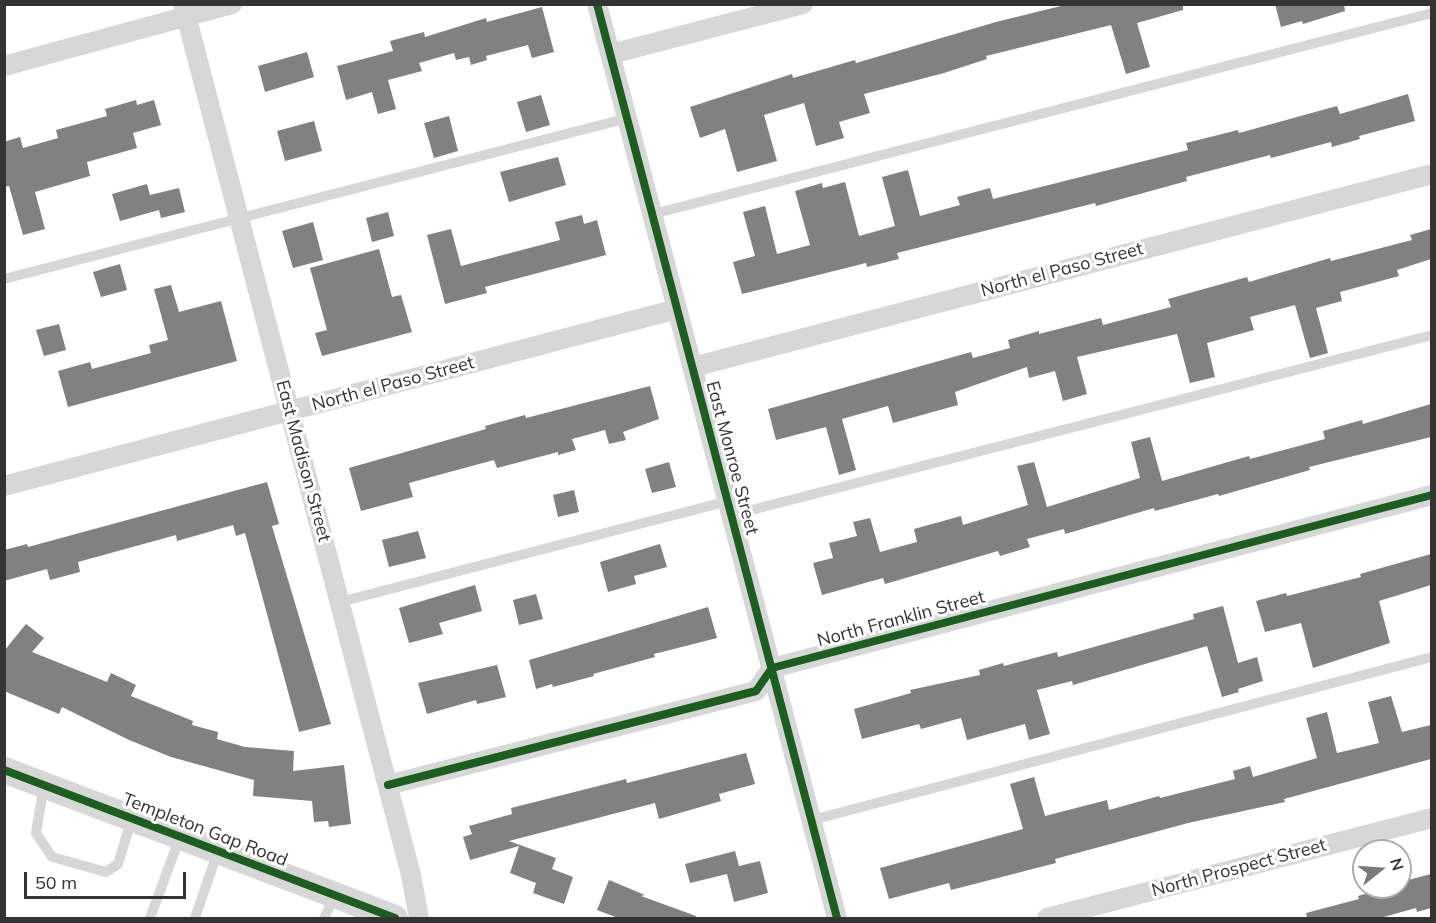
<!DOCTYPE html>
<style>
body{margin:0}
#map{position:relative;width:1436px;height:923px;overflow:hidden;background:#fff;font-family:Mulish,sans-serif}
canvas{display:block}
.frame{position:absolute;inset:0;border:6px solid #333;pointer-events:none}
.north{position:absolute;left:1352px;top:839px;width:60px;height:60px;box-sizing:border-box;background:#fff;border:2px solid #adadad;border-radius:50%;rotate:73deg;font-size:16px;font-weight:700;line-height:24px;text-align:center;color:#333}
.north::after{content:'';display:block;margin:auto;width:21px;height:27px;background:#7a7a7a;clip-path:polygon(50% 0,100% 100%,50% 72%,0 100%)}
.scale{position:absolute;left:24px;top:872px;width:162px;height:27px;box-sizing:border-box;border:3px solid #333;border-top:0;padding-left:8px;font-size:18px;line-height:21px;white-space:nowrap;color:#333;-webkit-text-stroke:4px #fff;paint-order:stroke}
</style>
<div id="map">
<canvas width="1436" height="923"></canvas>
<div class="frame"></div>
<div class="north">N</div>
<div class="scale">50 m</div>
</div>
<script>
const c = document.querySelector('canvas').getContext('2d');
c.lineJoin = 'round';
function fill(path, color) {
  c.fillStyle = color;
  c.fill(path, 'evenodd');
}
function poly(rows) {
  const path = new Path2D();
  for (const r of rows) {
    path.moveTo(r[0], r[1]);
    for (let i = 2; i < r.length; i += 2) path.lineTo(r[i], r[i + 1]);
  }
  return path;
}
function trace(path, color, width, dash) {
  c.strokeStyle = color;
  c.lineWidth = width;
  c.lineCap = dash ? 'butt' : 'round';
  c.setLineDash(dash || []);
  c.stroke(path);
}
function write(font, color, halo, rows, align = 'center') {
  c.font = font + ' Mulish,sans-serif';
  c.lineWidth = 6;
  c.setLineDash([]);
  c.textBaseline = 'middle';
  c.strokeStyle = halo;
  c.fillStyle = color;
  for (const [text, x, y, turn = 0] of rows) {
    c.save();
    c.translate(x, y);
    c.rotate((+turn || 0) * Math.PI / 180);
    c.textAlign = isNaN(turn) ? turn : align;
    if (halo) c.strokeText(text, 0, 0);
    c.fillText(text, 0, 0);
    c.restore();
  }
}
fill(poly([
 [1069,4,1183,4,1183,10,1137,23,1150,67,1126,74,1111,25,986,56,987,59,944,73,864,94,870,113,839,122,844,138,816,146,804,103,764,115,777,161,737,172,725,129,700,138,690,107,792,74,793,78,855,60,856,63,996,22],
 [1275,4,1344,4,1345,11,1303,24,1302,21,1281,27],
 [542,7,554,52,532,58,528,45,486,56,487,60,471,65,469,57,456,60,454,53,419,63,422,71,388,80,396,109,378,114,372,92,346,100,337,66,393,51,390,41,424,32,425,37,486,18,487,22],
 [307,52,314,77,265,92,258,66],
 [1408,94,1415,121,1359,136,1360,139,1332,147,1331,142,1271,158,1270,155,1186,177,1187,181,1096,206,1095,203,897,253,899,259,867,267,866,263,742,294,733,262,755,256,743,212,765,206,777,254,810,245,795,191,822,183,823,188,845,182,859,236,895,226,882,177,908,170,920,216,960,205,957,197,990,188,993,199,1188,150,1186,143,1238,130,1239,133,1337,106,1340,114],
 [541,95,550,125,526,132,517,102],
 [136,100,137,105,154,100,161,125,133,133,137,148,87,162,90,176,35,192,45,229,23,235,9,186,4,187,4,142,20,137,23,148,58,138,56,130,107,116,105,109],
 [449,116,458,151,434,158,424,123],
 [314,121,322,151,285,161,277,131],
 [558,157,566,185,509,202,500,172],
 [147,184,150,195,179,188,185,212,161,218,159,210,120,221,112,194],
 [388,212,394,236,372,242,366,218],
 [582,215,584,224,597,220,606,255,485,287,487,293,445,304,427,235,451,229,461,266,560,240,555,222],
 [313,222,323,260,293,268,282,231],
 [1431,229,1431,259,1397,270,1399,276,1340,292,1342,301,1316,308,1328,353,1310,358,1295,305,1250,317,1254,330,1207,343,1215,377,1190,383,1177,334,1077,357,1087,394,1063,401,1055,371,1029,378,1027,367,955,392,958,405,893,423,888,406,842,419,856,470,839,475,826,427,776,440,768,409,971,352,973,358,1010,348,1008,340,1039,331,1039,334,1101,318,1103,325,1171,307,1168,299,1247,277,1249,282,1330,258,1331,261,1412,240,1410,235],
 [379,249,392,297,401,295,412,332,322,356,315,333,327,330,310,268],
 [120,264,127,290,101,297,93,272],
 [171,285,179,312,221,301,237,361,68,407,58,371,90,362,92,369,151,353,149,345,168,340,154,289],
 [59,324,66,350,44,356,36,330],
 [650,386,659,419,623,432,626,440,609,444,605,430,572,439,576,450,558,455,558,452,497,468,494,460,409,483,413,497,361,511,349,468,486,429,485,426,525,415,526,418],
 [1431,404,1431,437,1309,467,1310,470,1219,496,1218,494,1155,511,1154,508,1065,534,1064,529,1027,539,1030,547,1000,556,998,551,885,584,883,578,822,595,813,563,833,558,829,543,857,536,853,522,870,518,880,552,917,542,914,529,961,516,963,525,1028,505,1017,466,1034,462,1047,507,1140,478,1131,442,1150,437,1162,481,1249,456,1250,459,1325,439,1323,431,1362,420,1363,424],
 [669,462,676,487,652,493,645,469],
 [267,482,279,524,272,526,331,724,299,732,245,533,236,536,233,525,177,541,176,535,78,562,80,572,50,580,47,569,4,581,4,550,27,544,28,547],
 [574,490,579,512,558,517,553,495],
 [418,531,426,558,389,567,382,540],
 [660,544,667,567,634,576,636,584,608,592,600,562],
 [1431,554,1431,585,1379,601,1390,643,1313,668,1301,623,1265,632,1256,601,1286,593,1287,596,1361,577,1360,574],
 [475,585,482,611,439,623,443,634,409,643,399,608],
 [536,594,543,619,519,625,513,600],
 [1223,606,1238,663,1257,657,1263,681,1238,689,1239,692,1222,697,1207,646,1073,685,1072,681,1037,690,1050,734,1029,740,1025,724,967,740,961,718,921,729,919,724,862,739,854,709,911,693,910,690,980,675,979,670,1003,663,1004,666,1057,652,1058,657,1194,619,1193,614],
 [708,607,717,638,654,654,655,657,593,674,594,676,553,687,552,684,536,689,529,660],
 [26,624,44,638,32,652,107,682,111,673,136,685,131,696,193,721,192,725,218,732,217,739,245,747,294,751,293,771,344,765,351,824,329,827,328,821,314,822,312,801,253,796,254,780,171,757,129,740,62,707,59,714,4,691,4,651],
 [497,665,506,697,477,704,476,700,427,714,418,683],
 [1391,696,1402,732,1431,725,1431,759,1284,799,1285,802,1188,823,1055,859,1056,863,951,890,949,883,889,899,880,868,1023,829,1010,784,1034,777,1045,816,1107,800,1109,810,1159,796,1160,798,1235,779,1233,771,1250,766,1253,777,1317,758,1306,718,1327,712,1337,753,1379,743,1368,702],
 [746,753,755,784,719,794,721,801,659,819,655,803,509,841,556,858,552,869,573,877,564,904,533,893,536,883,510,873,519,846,470,860,463,837,472,834,469,826,512,814,511,808,626,779,627,783],
 [735,851,739,866,760,861,768,893,734,902,727,874,690,883,685,864],
 [1431,874,1431,908,1417,912,1416,908,1380,918,1307,918,1306,913,1359,899,1358,896,1390,887,1400,887,1400,884,1408,880],
 [609,880,645,895,641,896,696,916,695,918,618,918,597,910]
]), '#818181');
trace(poly([
 [653,214,1432,13],
 [4,279,628,118],
 [732,515,1432,335],
 [340,602,728,501],
 [44,785,36,833,52,857,106,872,118,864,132,818],
 [812,820,1432,657],
 [150,918,180,837],
 [195,918,218,851],
 [324,918,335,896]
]), '#d7d7d7', 10);
trace(poly([
 [183,4,411,875,419,918],
 [597,4,837,918],
 [611,54,803,4],
 [4,66,232,4],
 [693,367,1432,174],
 [4,486,677,309],
 [388,785,756,691,772,668,1432,495],
 [1047,918,1432,818]
]), '#d7d7d7', 20);
trace(poly([
 [4,770,395,918]
]), '#d7d7d7', 26);
trace(poly([
 [597,4,837,918],
 [4,770,395,918],
 [388,785,756,691,772,668,1432,495]
]), '#1b5e20', 8);
write('18px', '#333', '#fff', [
 ["North el Paso Street",1062,270,-15],
 ["North el Paso Street",393,384,-15],
 ["East Monroe Street",732,458,75],
 ["East Madison Street",303,461,75],
 ["North Franklin Street",901,619,-15],
 ["Templeton Gap Road",205,830,21],
 ["North Prospect Street",1239,868,-15]
]);
</script>
